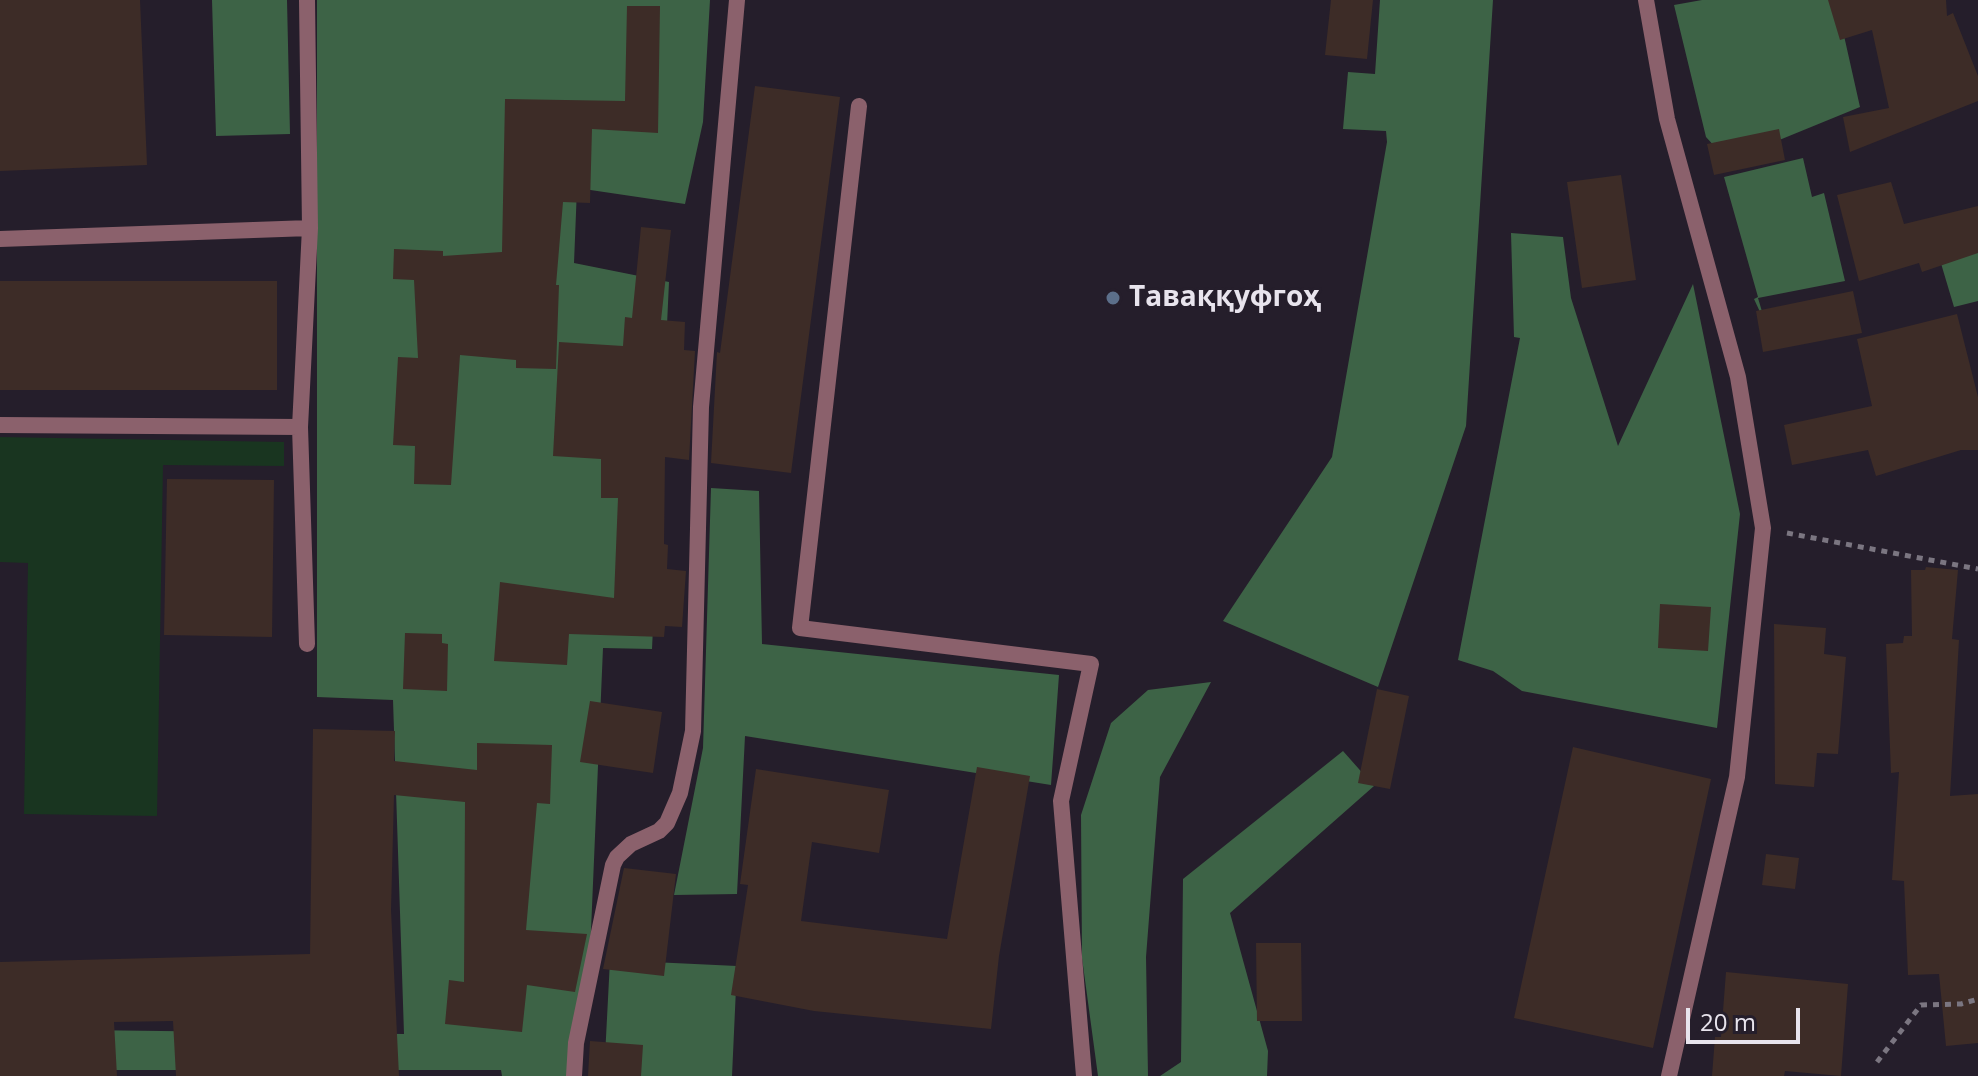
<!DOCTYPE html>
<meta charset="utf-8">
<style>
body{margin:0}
#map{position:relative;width:1978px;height:1076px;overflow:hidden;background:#251e2b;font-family:"Open Sans",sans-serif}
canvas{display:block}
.scale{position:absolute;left:1686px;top:1008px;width:114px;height:36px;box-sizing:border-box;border:4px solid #e8e4ed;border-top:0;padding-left:10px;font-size:24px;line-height:28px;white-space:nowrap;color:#e8e4ed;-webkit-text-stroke:6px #251e2b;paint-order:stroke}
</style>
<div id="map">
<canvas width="1978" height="1076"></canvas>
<div class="scale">20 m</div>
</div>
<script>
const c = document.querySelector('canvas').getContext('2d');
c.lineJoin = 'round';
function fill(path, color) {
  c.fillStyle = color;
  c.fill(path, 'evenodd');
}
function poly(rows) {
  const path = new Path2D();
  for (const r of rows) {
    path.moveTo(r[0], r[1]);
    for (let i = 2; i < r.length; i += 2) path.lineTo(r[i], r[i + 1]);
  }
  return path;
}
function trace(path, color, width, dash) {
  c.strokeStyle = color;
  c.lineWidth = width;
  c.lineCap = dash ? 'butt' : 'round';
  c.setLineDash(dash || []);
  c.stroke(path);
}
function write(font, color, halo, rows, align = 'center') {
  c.font = font + ' "Open Sans",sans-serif';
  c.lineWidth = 6;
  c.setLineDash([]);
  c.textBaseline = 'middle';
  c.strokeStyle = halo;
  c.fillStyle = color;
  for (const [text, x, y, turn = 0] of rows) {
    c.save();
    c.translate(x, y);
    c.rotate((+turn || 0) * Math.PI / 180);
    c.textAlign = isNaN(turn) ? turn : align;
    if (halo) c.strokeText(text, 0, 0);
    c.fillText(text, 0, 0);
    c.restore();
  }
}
fill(poly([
 [0,437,284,442,284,466,163,465,157,816,24,814,28,563,0,562]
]), '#193520');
fill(poly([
 [212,0,287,0,290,134,216,136],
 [317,0,710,0,703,122,685,204,577,188,574,263,669,282,652,649,603,648,590,954,576,1076,502,1076,501,1070,112,1070,0,1029,404,1034,393,700,317,697],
 [1380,0,1493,0,1466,426,1378,687,1223,621,1332,457,1387,142,1386,131,1343,129,1348,72,1375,74],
 [1702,0,1836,0,1860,107,1728,161,1706,137,1674,5],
 [1803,158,1812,197,1824,193,1845,281,1758,298,1766,325,1754,299,1758,297,1724,177],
 [1511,233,1563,237,1571,298,1618,446,1693,284,1740,514,1717,728,1522,691,1493,671,1458,660,1520,338,1514,337],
 [1978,239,1978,301,1954,307,1937,250],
 [711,488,759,491,762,644,1059,675,1051,785,745,736,737,894,674,895,703,748],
 [1211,682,1160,777,1146,957,1148,1076,1098,1076,1082,958,1081,815,1111,723,1148,690],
 [1343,751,1374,786,1230,913,1268,1051,1267,1076,1160,1076,1181,1062,1183,879],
 [610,960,737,966,732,1076,604,1076]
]), '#3d6346');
fill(poly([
 [0,0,140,0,147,165,0,171],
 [1331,0,1373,0,1367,59,1325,55],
 [1828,0,1946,0,1947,16,1953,13,1978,76,1978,101,1850,152,1843,117,1889,108,1872,30,1840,40],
 [627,6,660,6,658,133,592,129,590,203,563,202,556,285,559,285,556,369,516,368,516,360,460,355,451,485,414,484,415,446,393,445,398,357,418,358,414,280,393,279,394,249,443,251,443,256,502,252,505,99,625,101],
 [755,86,840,97,791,473,711,463,717,352,720,353],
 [1779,129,1785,160,1714,175,1707,144],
 [1621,175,1636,280,1582,288,1567,182],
 [1891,182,1904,224,1978,206,1978,253,1922,272,1919,263,1859,281,1837,195],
 [641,227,671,230,661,320,685,322,684,350,695,351,689,460,665,457,664,544,668,545,667,569,686,571,682,627,665,626,664,637,569,634,567,665,494,661,500,582,614,598,618,498,601,498,601,459,553,456,559,342,623,346,625,317,632,318],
 [0,281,277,281,277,390,0,390],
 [1853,291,1862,333,1763,352,1756,311],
 [1957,314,1978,397,1978,450,1961,450,1876,476,1868,450,1792,465,1784,425,1872,406,1857,339],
 [167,479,274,480,272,637,164,635],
 [1926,567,1958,570,1952,639,1959,640,1950,796,1978,794,1978,1043,1946,1046,1939,974,1908,975,1904,881,1892,880,1899,772,1891,773,1886,644,1903,643,1904,636,1912,636,1911,570,1925,570],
 [1660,604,1711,607,1708,651,1658,648],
 [1774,624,1826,628,1824,654,1846,657,1838,754,1817,753,1814,787,1775,784],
 [405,633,442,634,442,643,448,644,447,691,403,689],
 [1377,689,1409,696,1390,789,1358,783],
 [590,701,662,712,653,773,580,762],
 [313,729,395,731,394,761,477,770,477,743,552,745,550,804,537,803,526,930,587,934,575,992,527,985,522,1032,445,1024,449,980,464,982,465,802,394,795,391,910,399,1076,176,1076,173,1021,114,1022,117,1076,0,1076,0,962,310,954],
 [1573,747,1711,779,1653,1048,1514,1018],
 [977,767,1030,776,999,956,991,1029,814,1011,731,995,748,885,740,884,756,769,889,790,879,853,812,842,801,921,947,939],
 [1766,854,1799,858,1795,889,1762,885],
 [624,868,676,874,664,976,603,969],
 [1256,943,1301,943,1302,1021,1257,1021],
 [1726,972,1848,984,1841,1076,1785,1071,1784,1076,1712,1076,1715,1037,1721,1037],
 [590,1041,643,1045,641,1076,588,1076]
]), '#3d2c27');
trace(poly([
 [1787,533,1978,569],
 [1877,1062,1921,1005,1961,1004,1978,999]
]), '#7b7681', 5, [6, 6]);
trace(poly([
 [307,0,310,228],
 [1646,0,1667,119,1738,377,1763,528,1737,777,1669,1076],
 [859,106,800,628,1091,664,1061,801,1084,1076],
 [0,239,310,228,300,427],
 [0,425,300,427,307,644],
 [574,1076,576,1043,613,865,617,857,631,844,659,831,667,823,680,793,693,731,701,407,737,0]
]), '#8b616c', 16);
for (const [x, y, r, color] of [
 [1113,298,8,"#5c6f8a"]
]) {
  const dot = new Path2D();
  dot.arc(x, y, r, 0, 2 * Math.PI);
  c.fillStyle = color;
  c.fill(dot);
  trace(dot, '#251e2b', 3);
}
write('bold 28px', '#e8e4ed', '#251e2b', [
 ["Таваққуфгоҳ",1129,298]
], 'left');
</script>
